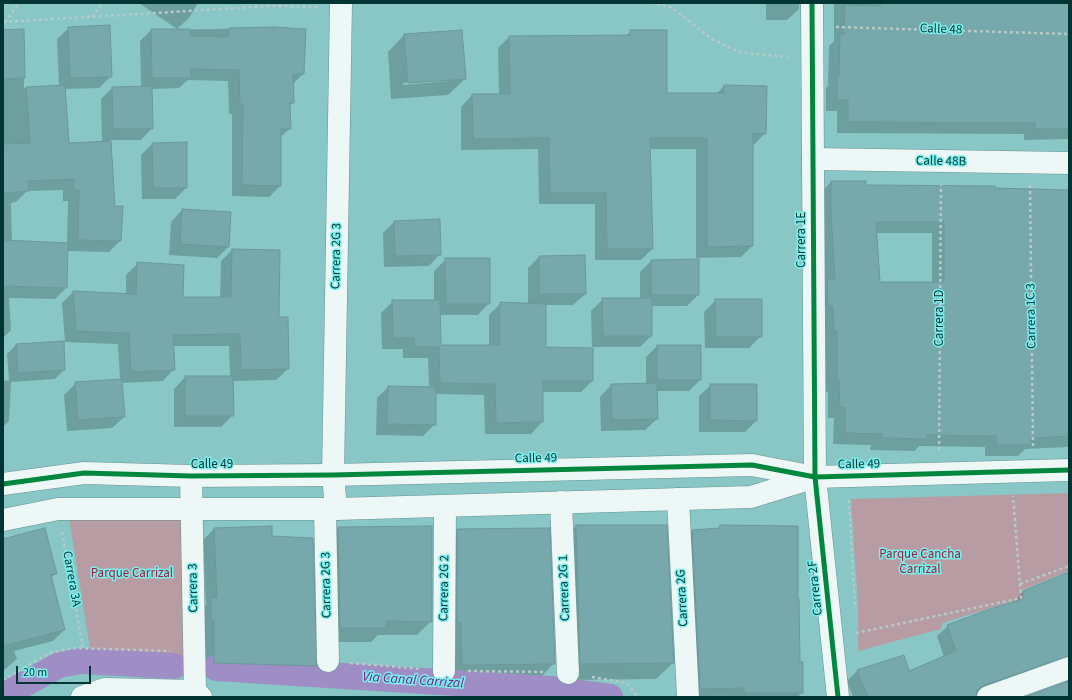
<!DOCTYPE html>
<style>
body{margin:0}
#map{position:relative;width:1072px;height:700px;overflow:hidden;background:#89c7c6;font-family:"Source Sans 3",sans-serif}
canvas{display:block}
.frame{position:absolute;inset:0;border:4px solid #003534;pointer-events:none}
.scale{position:absolute;left:16px;top:666px;width:75px;height:18px;box-sizing:border-box;border:2px solid #003534;border-top:0;padding-left:5px;font-size:12px;line-height:14px;white-space:nowrap;color:#003534;-webkit-text-stroke:3px #7cefec;paint-order:stroke}
</style>
<div id="map">
<canvas width="1072" height="700"></canvas>
<div class="frame"></div>
<div class="scale">20 m</div>
</div>
<script>
const c = document.querySelector('canvas').getContext('2d');
c.lineJoin = 'round';
function fill(path, color) {
  c.fillStyle = color;
  c.fill(path, 'evenodd');
}
function poly(rows) {
  const path = new Path2D();
  for (const r of rows) {
    path.moveTo(r[0], r[1]);
    for (let i = 2; i < r.length; i += 2) path.lineTo(r[i], r[i + 1]);
  }
  return path;
}
function trace(path, color, width, dash) {
  c.strokeStyle = color;
  c.lineWidth = width;
  c.lineCap = dash ? 'butt' : 'round';
  c.setLineDash(dash || []);
  c.stroke(path);
}
function write(font, color, halo, rows, align = 'center') {
  c.font = font + ' "Source Sans 3",sans-serif';
  c.lineWidth = 3;
  c.setLineDash([]);
  c.textBaseline = 'middle';
  c.strokeStyle = halo;
  c.fillStyle = color;
  for (const [text, x, y, turn = 0] of rows) {
    c.save();
    c.translate(x, y);
    c.rotate((+turn || 0) * Math.PI / 180);
    c.textAlign = isNaN(turn) ? turn : align;
    if (halo) c.strokeText(text, 0, 0);
    c.fillText(text, 0, 0);
    c.restore();
  }
}
fill(poly([
 [1069,493,1069,571,1022,590,1023,598,942,623,941,629,858,651,858,606,851,499],
 [187,516,186,659,91,654,69,518]
]), '#b79da3');
fill(poly([
 [139,3,198,3,189,18,177,29],
 [766,3,799,3,799,9,787,20,766,20],
 [819,3,1069,3,1069,139,1024,140,1024,134,837,133,837,111,826,111,826,88,828,86,829,46,834,41,834,3],
 [69,28,111,76,99,88,64,89,68,144,102,142,101,99,112,88,141,87,140,41,151,30,274,28,303,74,292,85,293,103,289,106,290,128,280,138,280,186,269,197,232,196,232,114,229,114,228,81,188,80,179,88,151,89,152,128,141,140,110,140,114,207,120,241,109,252,67,251,66,288,55,299,9,298,11,330,3,338,3,31,23,30,24,88,59,86,57,39],
 [63,190,63,201,68,201,67,244,12,242,11,203,16,202,27,191],
 [631,31,666,94,716,94,724,86,765,133,754,145,752,145,752,246,741,257,696,258,696,149,649,149,652,249,641,260,595,260,595,204,539,204,538,149,461,150,461,107,472,95,499,95,498,48,509,37,626,36],
 [404,35,465,79,448,95,391,99,388,52],
 [448,79,448,81,403,85,403,83],
 [152,144,186,188,175,199,142,199,141,155],
 [831,182,865,186,1045,189,1045,191,1069,191,1069,445,1067,447,1025,449,1018,456,985,456,985,447,919,446,915,451,870,450,871,445,833,444,834,418,828,418,828,392,825,392,820,193],
 [876,233,932,233,932,283,879,283],
 [182,210,228,247,217,258,169,255,171,222],
 [394,222,440,254,429,266,384,267,383,233],
 [232,250,278,318,288,369,276,380,232,381,233,415,221,427,174,427,174,389,185,377,230,377,229,346,173,346,174,369,163,381,122,383,124,417,112,428,67,431,64,395,76,383,120,380,118,344,65,342,62,303,73,292,126,295,126,275,138,263,182,298,220,298,221,261],
 [539,257,585,294,573,305,545,305,545,348,592,349,591,311,603,299,640,299,640,272,651,261,698,295,687,306,651,306,651,336,640,347,592,347,592,381,581,392,542,392,542,422,531,434,485,434,484,395,435,394,435,424,423,436,376,435,377,398,388,387,429,387,428,358,403,358,403,349,382,349,381,313,393,301,434,301,434,271,446,259,489,303,478,315,439,315,440,346,489,346,489,315,501,303,528,304,528,268],
 [716,300,761,336,749,348,705,348,704,312],
 [16,345,64,370,55,379,11,382,9,421,3,427,3,380,9,381,7,354],
 [657,346,700,380,689,391,656,391,657,419,645,430,601,431,600,397,611,385,646,385,646,357],
 [711,385,756,421,745,432,699,432,699,396],
 [576,526,673,663,656,679,564,680,560,543],
 [720,526,797,600,799,663,802,692,798,697,688,697,680,543,692,531,717,529],
 [338,528,431,621,417,635,378,635,371,642,326,642,324,542],
 [214,529,271,537,316,665,305,676,203,673,201,610,206,605,203,540],
 [458,530,554,663,540,678,448,679,443,544],
 [3,540,56,573,51,578,64,630,53,641,14,651,17,659,3,671],
 [1069,573,1069,673,1053,666,975,695,975,697,853,697,847,681,858,670,908,672,944,657,937,636,948,626,1012,603,1023,592]
]), '#0003');
trace(poly([
 [216,668,550,689,610,697],
 [3,696,59,665,81,661,174,666]
]), '#9f8ec5', 26);
const building = poly([
 [881,3,1069,3,1069,129,1035,129,1035,123,848,122,848,100,837,100,837,76,839,76,840,34,844,34,845,5,881,6,881,3],
 [110,25,112,77,70,78,68,27,110,25],
 [274,27,306,29,304,74,293,74,294,103,290,103,291,129,281,129,281,186,242,185,243,104,240,104,239,70,191,69,191,78,152,78,151,29,190,29,190,36,228,37,229,28,274,27],
 [24,29,25,78,3,79,3,30,24,29],
 [462,30,466,79,408,83,404,34,462,30],
 [630,30,667,30,667,93,724,93,724,85,767,86,766,134,753,133,753,246,707,247,707,138,650,138,653,249,607,249,606,193,550,193,549,138,473,139,472,94,510,94,509,36,630,35,630,30],
 [65,85,69,143,111,141,115,206,123,206,121,241,78,240,79,190,74,190,74,179,28,181,29,191,3,193,3,144,30,143,26,87,65,85],
 [152,86,153,129,113,129,112,87,152,86],
 [187,142,187,188,153,188,152,143,187,142],
 [831,181,866,181,866,185,995,186,995,188,1069,190,1069,436,1031,438,1031,445,996,445,996,436,927,435,927,439,882,438,882,434,845,433,845,407,840,407,839,381,837,381,837,331,834,331,833,306,828,306,827,279,835,279,831,216,831,181],
 [876,222,944,222,944,282,880,282,876,222],
 [182,209,231,212,229,247,180,244,182,209],
 [440,219,441,255,395,256,394,221,440,219],
 [3,240,68,243,67,288,3,286,3,240],
 [232,249,280,250,279,317,288,317,289,369,241,370,240,334,173,335,175,370,131,372,129,333,76,331,73,291,136,294,137,262,184,265,183,297,231,297,232,249],
 [585,255,586,294,539,294,539,256,585,255],
 [445,258,490,258,490,304,446,304,445,258],
 [699,259,699,295,651,295,651,260,699,259],
 [602,298,652,298,652,336,603,336,602,298],
 [715,299,762,299,762,337,716,337,715,299],
 [392,300,440,300,441,345,500,345,500,302,546,304,546,347,593,348,593,381,543,381,543,422,496,423,495,384,440,383,439,347,414,347,414,338,393,338,392,300],
 [64,341,65,370,18,373,16,344,64,341],
 [657,345,701,345,701,380,657,380,657,345],
 [185,376,233,376,234,416,185,416,185,376],
 [122,379,125,417,78,420,75,382,122,379],
 [657,383,658,419,612,420,611,384,657,383],
 [710,384,757,384,757,421,710,420,710,384],
 [388,386,436,387,436,425,387,424,388,386],
 [576,525,667,525,674,663,580,664,576,525],
 [720,525,798,526,798,599,799,599,800,662,803,662,803,693,744,693,744,688,700,689,692,530,720,528,720,525],
 [272,526,272,536,313,538,317,666,214,663,214,620,211,620,211,598,217,598,214,528,272,526],
 [432,526,432,622,386,621,386,628,340,628,338,527,432,526],
 [45,528,57,574,51,575,65,630,3,646,3,539,45,528],
 [550,528,555,664,462,665,461,622,457,622,457,529,550,528],
 [1069,572,1069,656,984,685,978,689,976,697,868,697,857,670,904,655,909,671,956,651,947,625,990,609,1023,599,1023,591,1069,572],
 [1069,681,1069,697,1025,697,1069,681]
]);
fill(building, '#76a8ac');
trace(building, '#6b989b', 1);
const minor = poly([
 [813,159,1069,163],
 [191,476,195,691,201,697],
 [815,477,838,697],
 [678,499,688,697],
 [561,502,568,673],
 [325,509,328,661],
 [336,509,333,475,341,3],
 [444,671,445,506],
 [82,697,105,689,195,691],
 [988,697,1069,668]
]);
const tertiary = poly([
 [812,3,815,477],
 [3,484,84,473,191,476,333,475,752,465,815,477,1069,470],
 [3,520,58,509,336,509,751,497,812,478]
]);
trace(minor, '#649291', 23);
trace(tertiary, '#649291', 23);
trace(poly([
 [651,3,671,7,712,39,739,52,788,57],
 [92,17,103,3],
 [3,22,272,6,318,7],
 [5,22,19,3],
 [836,27,1069,34],
 [1030,185,1033,448],
 [939,450,941,185],
 [849,500,855,608],
 [62,532,83,648],
 [1020,584,1069,566],
 [856,633,1021,598,1013,496],
 [350,663,421,669],
 [468,671,545,672],
 [592,677,627,683,638,697],
 [3,680,50,653,72,648,170,651]
]), '#b5cac9', 2.5, [3, 3]);
trace(minor, '#edf7f6', 22);
trace(tertiary, '#edf7f6', 22);
trace(poly([
 [812,3,815,477,838,697],
 [3,484,84,473,191,476,333,475,752,465,815,477,1069,470]
]), '#00873e', 5);
write('13px', '#003534', '#7cefec', [
 ["Calle 48",941,30,2],
 ["Calle 48B",941,162,1],
 ["Carrera 1E",802,240,-90],
 ["Carrera 2G 3",337,256,-89],
 ["Carrera 1C 3",1032,316,-91],
 ["Carrera 1D",940,318,-90],
 ["Calle 49",536,459,-1],
 ["Calle 49",212,465],
 ["Calle 49",859,465,-1],
 ["Carrera 3A",71,579,80],
 ["Carrera 2G 3",327,585,-91],
 ["Carrera 3",194,588,-91],
 ["Carrera 2G 2",445,588,-89],
 ["Carrera 2G 1",565,588,-92],
 ["Carrera 2F",816,588,-96],
 ["Carrera 2G",683,598,-93]
]);
write('13px', '#99203c', '#7cefec', [
 ["Parque Cancha",920,555],
 ["Carrizal",920,570],
 ["Parque Carrizal",132,574]
]);
write('italic 14px', '#662584', '#7cefec', [
 ["Via Canal Carrizal",413,681,4]
]);
</script>
